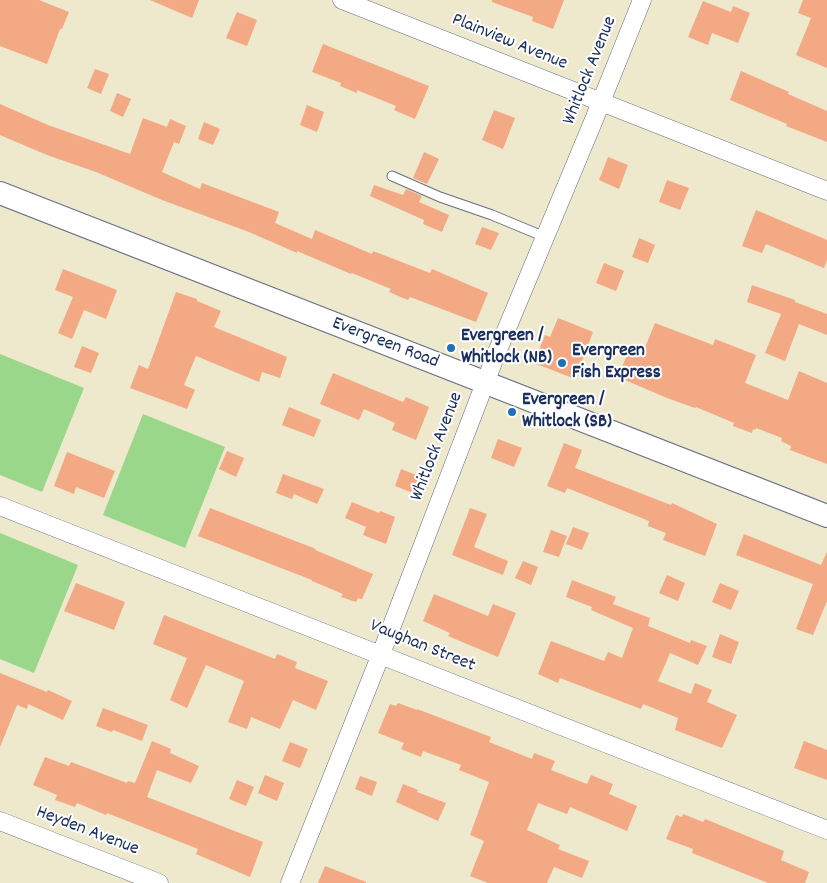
<!DOCTYPE html>
<style>
body{margin:0}
canvas{display:block;background:#eee8cc}
</style>
<canvas width="827" height="883"></canvas>
<script>
const c = document.querySelector('canvas').getContext('2d');
c.lineJoin = 'round';
function fill(path, color) {
  c.fillStyle = color;
  c.fill(path, 'evenodd');
}
function poly(rows) {
  const path = new Path2D();
  for (const r of rows) {
    path.moveTo(r[0], r[1]);
    for (let i = 2; i < r.length; i += 2) path.lineTo(r[i], r[i + 1]);
  }
  return path;
}
function trace(path, color, width, dash) {
  c.strokeStyle = color;
  c.lineWidth = width;
  c.lineCap = dash ? 'butt' : 'round';
  c.setLineDash(dash || []);
  c.stroke(path);
}
function write(font, color, halo, rows, align = 'center') {
  c.font = font + ' Dekko,sans-serif';
  c.lineWidth = 4;
  c.setLineDash([]);
  c.textBaseline = 'middle';
  c.strokeStyle = halo;
  c.fillStyle = color;
  for (const [text, x, y, turn = 0] of rows) {
    c.save();
    c.translate(x, y);
    c.rotate((+turn || 0) * Math.PI / 180);
    c.textAlign = isNaN(turn) ? turn : align;
    if (halo) c.strokeText(text, 0, 0);
    c.fillText(text, 0, 0);
    c.restore();
  }
}
fill(poly([
 [0,354,84,388,42,492,0,475],
 [143,414,225,447,185,548,103,515],
 [0,533,78,565,34,673,0,659]
]), '#9ad78b');
fill(poly([
 [0,0,39,0,69,12,62,29,60,29,47,64,0,46],
 [150,0,199,0,192,18],
 [492,0,564,0,553,29,532,21,533,17,492,2],
 [803,0,827,0,827,68,796,55,811,18,798,13],
 [703,1,731,12,733,6,750,13,738,43,712,33,708,45,688,37],
 [237,12,257,20,247,46,226,38],
 [323,44,429,86,415,119,394,110,396,106,357,90,357,93,340,86,341,83,312,72],
 [95,69,109,74,101,94,87,88],
 [741,71,789,92,788,94,827,111,827,142,786,126,787,124,730,100],
 [117,93,131,99,123,117,110,111],
 [0,104,48,125,130,154,143,118,167,127,170,119,186,126,179,144,174,142,162,172,200,189,202,183,279,212,275,223,312,239,315,230,372,254,373,251,430,273,432,269,488,293,476,322,410,297,408,300,389,292,391,289,352,273,351,274,297,251,297,253,249,232,162,200,96,172,47,155,0,135],
 [307,105,324,112,317,132,300,125],
 [494,110,515,118,503,149,482,140],
 [204,122,220,129,213,145,198,139],
 [424,152,439,159,427,184,413,178],
 [608,157,628,165,619,189,599,180],
 [667,180,689,188,680,210,659,202],
 [374,185,403,195,406,189,422,196,419,202,449,215,442,232,423,224,424,220,370,196],
 [756,210,827,240,827,260,824,268,766,244,762,253,742,246],
 [482,227,499,233,491,250,475,244],
 [639,238,655,245,648,263,632,257],
 [604,263,624,271,616,291,596,283],
 [63,269,117,290,106,319,84,310,72,339,58,333,73,297,55,290],
 [752,285,795,300,795,302,827,314,827,335,799,324,785,361,765,353,781,314,747,302],
 [176,292,197,299,197,301,221,311,214,327,287,357,280,378,262,372,259,382,196,356,184,385,195,390,187,409,130,388,139,365,148,369],
 [558,318,593,332,575,379,534,363,545,335,550,337],
 [655,323,713,345,715,339,756,355,745,383,788,400,799,371,827,383,827,464,790,450,791,446,781,441,782,438,756,428,755,430,753,429,752,433,733,426,734,423,696,407,695,408,667,398,618,377,629,350,642,355],
 [82,346,99,353,91,373,74,367],
 [333,373,403,402,406,397,429,407,416,440,392,430,395,423,364,409,359,420,320,404],
 [289,407,321,420,314,437,282,425],
 [498,439,522,448,514,467,491,458],
 [564,443,582,450,575,468,671,505,672,503,717,524,705,556,663,540,666,533,648,526,649,521,567,488,565,493,547,486],
 [227,451,244,458,236,477,219,469],
 [67,452,115,471,104,498,76,487,74,494,54,486],
 [401,469,419,476,413,493,395,486],
 [283,474,324,489,317,504,294,494,292,499,276,493],
 [352,502,379,513,380,511,395,517,386,544,363,535,366,527,345,518],
 [210,508,316,549,315,550,373,574,362,599,358,598,356,602,341,597,343,594,312,581,312,580,198,536],
 [470,508,487,514,474,547,508,561,503,575,452,555],
 [573,527,589,533,582,550,566,544],
 [551,530,567,536,559,557,543,552],
 [744,534,821,565,827,552,827,601,813,635,796,629,813,584,736,555],
 [523,561,538,567,531,585,515,578],
 [667,575,685,583,678,601,659,593],
 [572,580,616,597,613,604,650,618,648,626,690,643,691,640,707,646,698,665,670,653,658,681,691,694,695,683,712,690,707,702,737,715,722,748,675,730,678,718,643,704,641,709,560,678,558,683,538,674,551,641,604,661,608,652,622,658,633,628,591,610,592,607,566,597],
 [76,583,125,602,114,630,64,611],
 [720,583,739,591,731,610,712,602],
 [434,594,488,616,493,604,516,613,498,657,448,636,450,633,423,621],
 [164,615,275,659,277,654,297,662,295,668,328,681,316,710,293,700,280,729,251,717,247,729,228,722,244,681,206,665,187,708,170,700,187,658,153,644],
 [720,634,739,642,731,664,712,657],
 [0,673,47,692,48,690,72,701,63,720,28,704,27,709,17,705,0,747],
 [398,703,417,710,417,709,491,737,489,742,532,759,534,753,555,761,551,770,587,784,591,775,613,784,609,794,637,806,627,831,570,807,567,814,538,803,527,830,560,845,558,849,589,861,582,878,554,867,547,883,488,883,470,876,484,841,470,835,489,782,459,770,461,765,423,751,421,757,401,749,404,743,378,733,390,704,396,706],
 [103,708,148,725,142,741,113,730,112,732,96,726],
 [152,741,171,749,170,753,199,766,191,783,157,770,147,797,263,842,250,877,196,854,198,849,107,813,106,815,77,803,75,807,55,800,57,795,33,785,45,757,69,766,71,762,127,783,128,781,135,783],
 [804,741,827,750,827,780,794,768],
 [290,742,308,749,300,768,282,761],
 [265,775,284,783,277,801,258,793],
 [360,776,377,782,372,796,355,789],
 [237,780,254,787,246,806,229,799],
 [403,784,418,790,417,792,446,803,438,821,396,802],
 [683,814,703,822,705,819,784,851,781,860,809,872,805,883,768,883,692,853,693,849,666,839,676,815,682,817],
 [325,866,366,882,366,883,318,883]
]), '#f3a984');
const service = poly([
 [392,176,440,197,492,215,545,237]
]);
const minor = poly([
 [342,0,827,191],
 [0,506,827,830],
 [0,821,159,883],
 [290,883,381,654,495,357,593,122,642,0]
]);
const tertiary = poly([
 [0,193,827,516]
]);
trace(service, '#657084', 11);
trace(minor, '#657084', 19);
trace(tertiary, '#657084', 24);
trace(service, '#fff', 9);
trace(minor, '#fff', 18);
trace(tertiary, '#fff', 22);
for (const [x, y, r, color] of [
 [451,348,5,"#1f6fb2"],
 [562,363,5,"#1f6fb2"],
 [512,412,5,"#1f6fb2"]
]) {
  const dot = new Path2D();
  dot.arc(x, y, r, 0, 2 * Math.PI);
  c.fillStyle = color;
  c.fill(dot);
  trace(dot, '#fff', 2);
}
write('19px', '#1b2f5e', '#fff', [
 ["Plainview Avenue",509,43,22],
 ["Whitlock Avenue",591,71,-68],
 ["Evergreen Road",385,344,21],
 ["Whitlock Avenue",438,447,-69],
 ["Vaughan Street",422,647,22],
 ["Heyden Avenue",87,832,21]
]);
write('bold 19px', '#1b2f5e', '#fff', [
 ["Evergreen /",461,337],
 ["Whitlock (NB)",461,359],
 ["Evergreen",572,352],
 ["Fish Express",572,374],
 ["Evergreen /",522,401],
 ["Whitlock (SB)",522,423]
], 'left');
</script>
